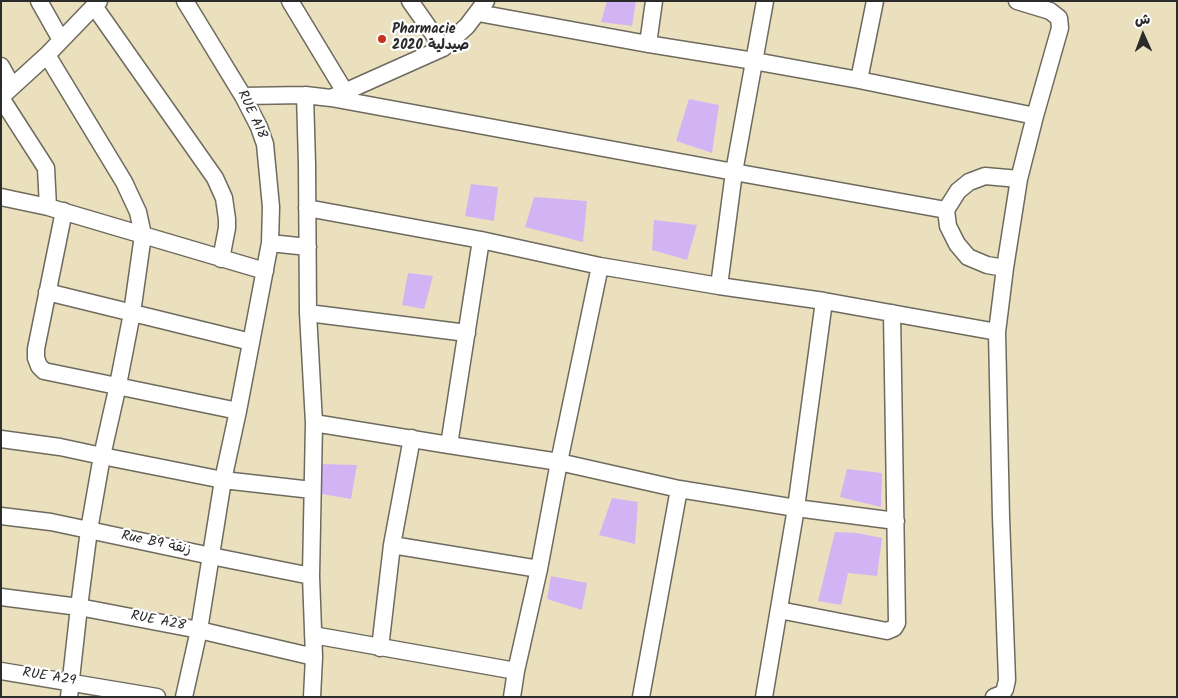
<!DOCTYPE html>
<meta charset="utf-8">
<style>
body{margin:0}
#map{position:relative;width:1178px;height:698px;overflow:hidden;background:#eae0bd;font-family:Kalam,"Playpen Sans Arabic",sans-serif}
canvas{display:block}
.frame{position:absolute;inset:0;border:2px solid #2b2b2b;pointer-events:none}
.north{position:absolute;left:1118px;top:10px;width:50px;height:50px;-webkit-text-stroke:4px #fff;paint-order:stroke;rotate:358deg;font-size:14px;font-weight:700;line-height:20px;text-align:center;color:#2b2b2b}
.north::after{content:'';display:block;margin:auto;width:18px;height:22px;background:#2b2b2b;clip-path:polygon(50% 0,100% 100%,50% 72%,0 100%)}
</style>
<div id="map">
<canvas width="1178" height="698"></canvas>
<div class="frame"></div>
<div class="north">ش</div>
</div>
<script>
const c = document.querySelector('canvas').getContext('2d');
c.lineJoin = 'round';
function fill(path, color) {
  c.fillStyle = color;
  c.fill(path, 'evenodd');
}
function poly(rows) {
  const path = new Path2D();
  for (const r of rows) {
    path.moveTo(r[0], r[1]);
    for (let i = 2; i < r.length; i += 2) path.lineTo(r[i], r[i + 1]);
  }
  return path;
}
function trace(path, color, width, dash) {
  c.strokeStyle = color;
  c.lineWidth = width;
  c.lineCap = dash ? 'butt' : 'round';
  c.setLineDash(dash || []);
  c.stroke(path);
}
function write(font, color, halo, rows, align = 'center') {
  c.font = font + ' Kalam,"Playpen Sans Arabic",sans-serif';
  c.lineWidth = 4.5;
  c.setLineDash([]);
  c.textBaseline = 'middle';
  c.strokeStyle = halo;
  c.fillStyle = color;
  for (const [text, x, y, turn = 0] of rows) {
    c.save();
    c.translate(x, y);
    c.rotate((+turn || 0) * Math.PI / 180);
    c.textAlign = isNaN(turn) ? turn : align;
    if (halo) c.strokeText(text, 0, 0);
    c.fillText(text, 0, 0);
    c.restore();
  }
}
fill(poly([
 [607,1,636,1,632,26,601,22],
 [689,99,719,105,712,153,676,141],
 [471,184,498,187,494,221,465,216],
 [534,197,587,201,583,242,525,227],
 [654,220,697,225,687,260,652,250],
 [408,273,433,276,424,309,402,305],
 [322,464,357,465,351,499,322,494],
 [847,469,882,473,881,507,840,497],
 [612,498,638,502,635,544,599,535],
 [835,532,857,533,882,538,877,576,848,573,841,605,818,601],
 [551,576,587,583,582,610,547,599]
]), '#d2b4f5');
const street = poly([
 [39,1,61,40],
 [290,1,345,92],
 [410,1,443,48],
 [94,6,215,178,224,198,227,219,227,228,221,259],
 [478,13,648,44,754,61,859,80,1035,116],
 [648,44,654,1],
 [47,55,124,182,138,212,143,235,132,313,118,385,102,456,89,530,79,607,69,697],
 [1,66,12,86],
 [859,80,875,1],
 [305,95,307,164,308,313,314,423,311,576,314,657,312,697],
 [243,96,305,95,331,98,443,48,467,26,486,1],
 [1,97,47,55,99,1],
 [1,98,46,168,48,207],
 [331,98,734,172,946,210],
 [1,197,48,207,265,271],
 [307,208,481,240,600,266,719,286,824,301,997,332],
 [64,211,36,349,36,358,39,366,44,371,238,411],
 [270,243,308,247],
 [1005,268,987,265,968,257,957,244,948,226,946,210,958,191,969,182,985,176,1019,179],
 [719,286,734,172,765,1],
 [47,292,251,342],
 [308,313,467,333],
 [314,423,449,445,559,462,679,489,796,508,896,521],
 [1,439,60,447,102,456,223,480,312,490],
 [449,445,481,240],
 [1,516,51,522,211,556,311,576],
 [392,545,539,569],
 [1,597,79,607,199,630,314,657],
 [779,610,887,631,894,628,897,623,892,313],
 [313,635,516,671],
 [380,648,392,545,412,438],
 [1,671,157,697],
 [184,697,199,630,223,480,238,411,270,243,271,207,265,144,259,127,243,96,185,1],
 [512,697,516,671,539,569,559,462,600,266],
 [641,697,679,489],
 [764,697,796,508,824,301],
 [994,697,1002,694,1005,689,1007,680,1001,517,997,332,1005,268,1019,179,1035,116,1060,28,1059,18,1050,11,1017,1]
]);
trace(street, '#6e6a5e', 19);
trace(street, '#fff', 16);
for (const [x, y, r, color] of [
 [382,39,5,"#c8321e"]
]) {
  const dot = new Path2D();
  dot.arc(x, y, r, 0, 2 * Math.PI);
  c.fillStyle = color;
  c.fill(dot);
  trace(dot, '#fff', 2);
}
write('bold 14px', '#2b2b2b', '#fff', [
 ["Pharmacie",392,31],
 ["2020 صيدلية",392,47]
], 'left');
write('14px', '#2b2b2b', '#fff', [
 ["RUE A18",251,115,65],
 ["Rue B9 زنقة",156,544,12],
 ["RUE A28",158,622,11],
 ["RUE A29",49,678,9]
]);
</script>
